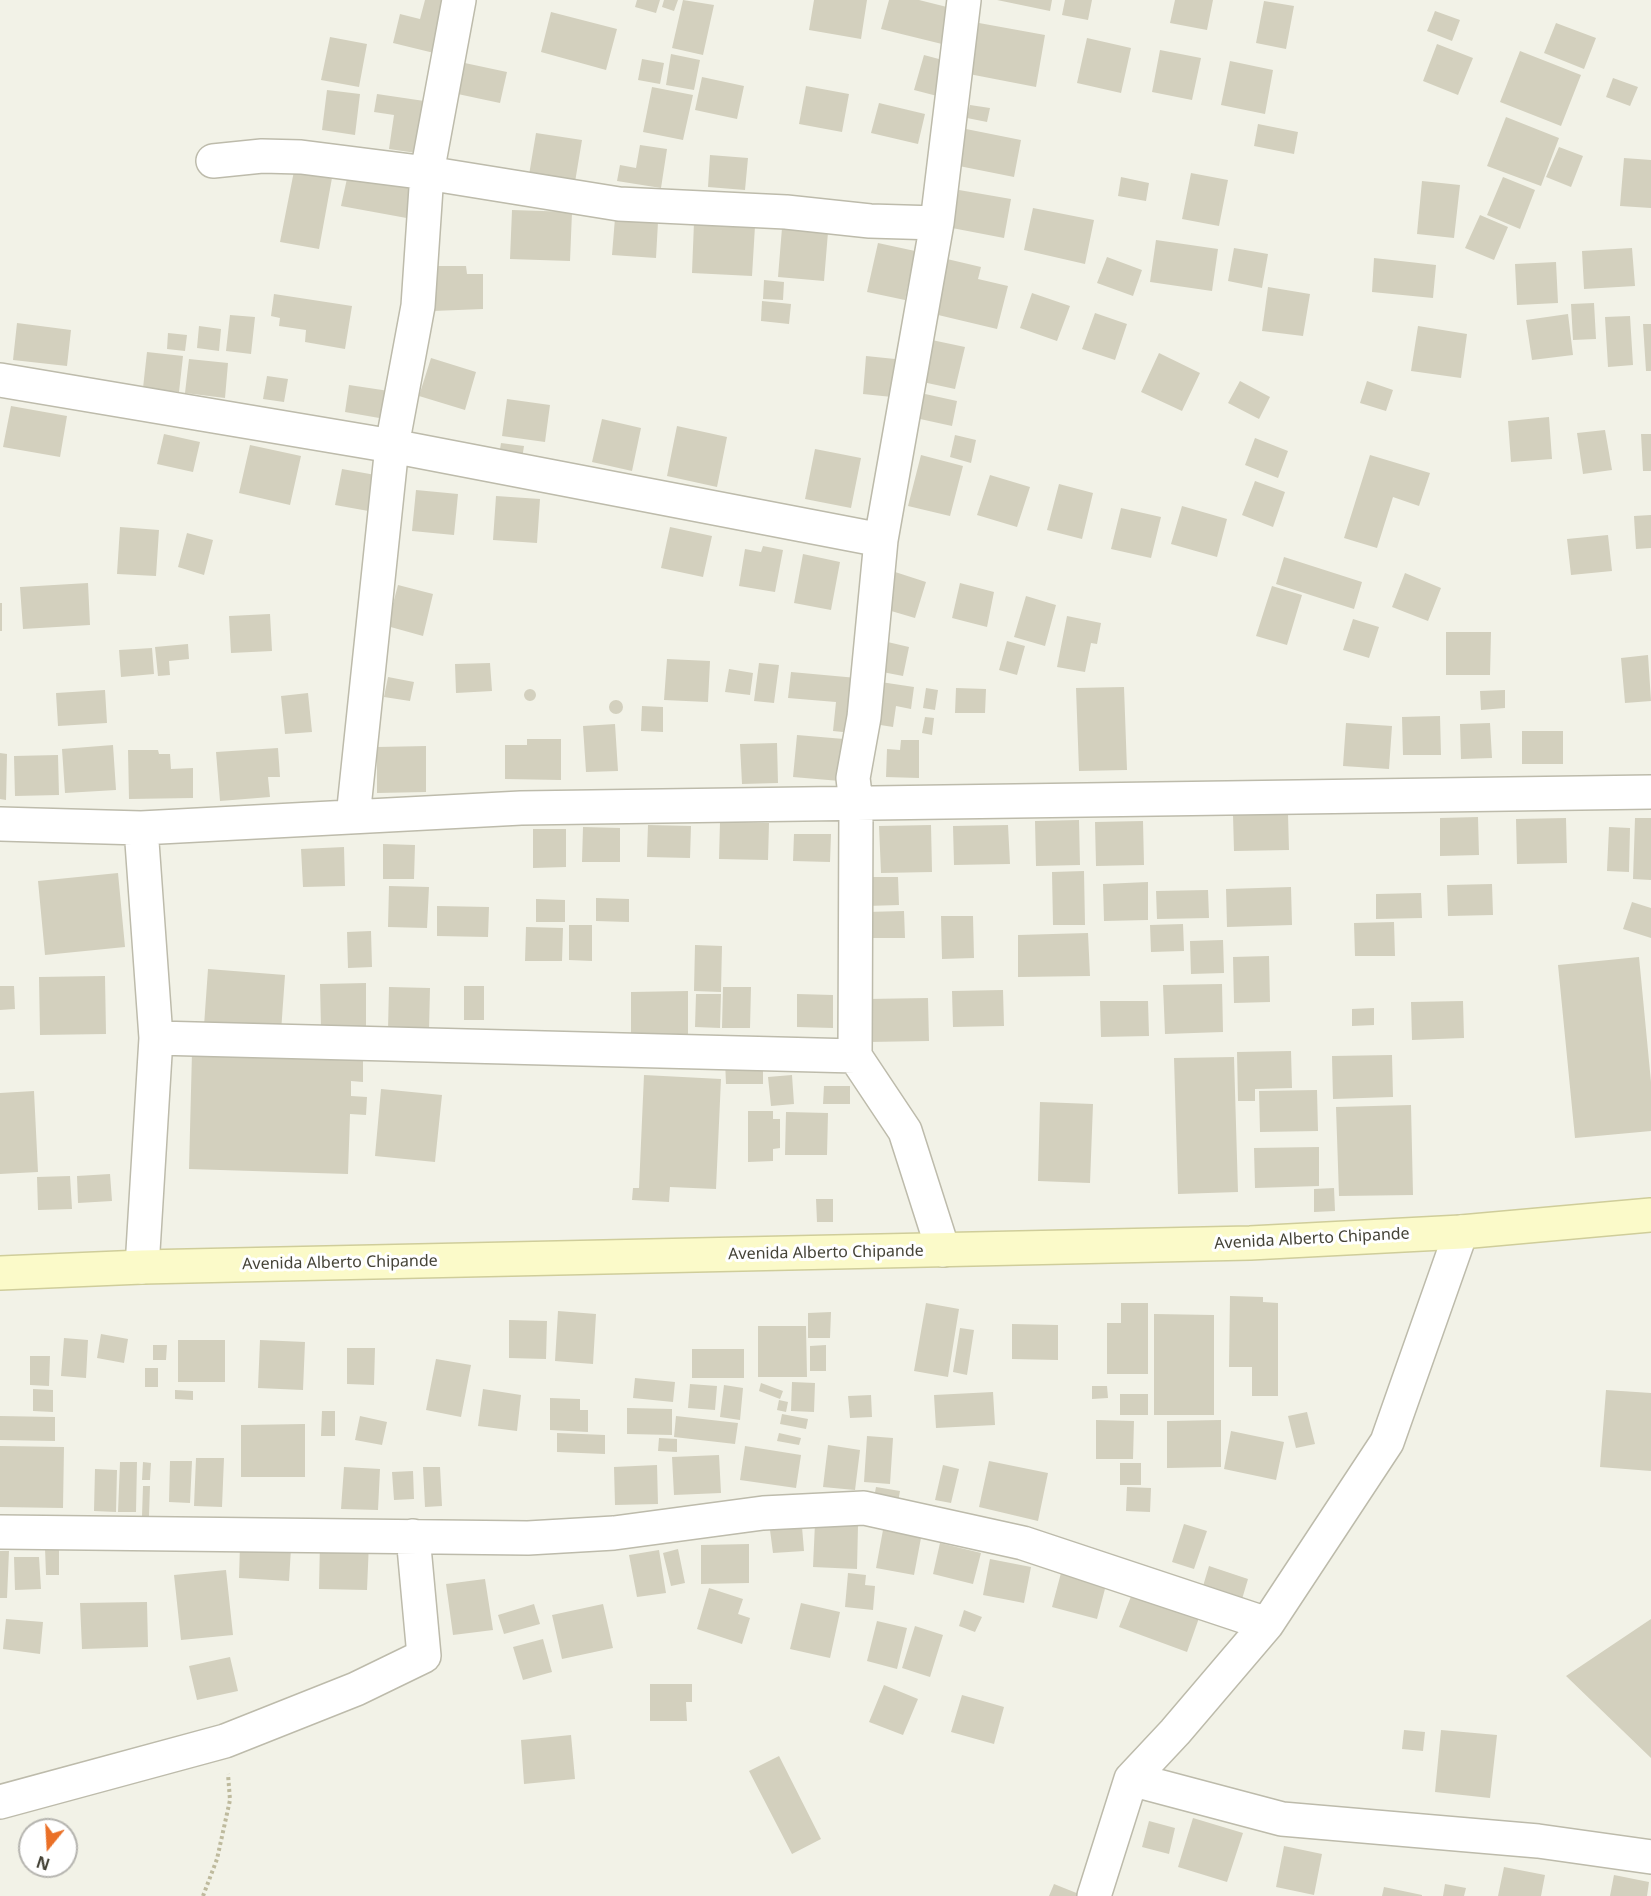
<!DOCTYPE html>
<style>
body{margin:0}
#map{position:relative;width:1651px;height:1896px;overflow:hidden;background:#f2f2e7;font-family:"Noto Sans",sans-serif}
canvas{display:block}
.north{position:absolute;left:18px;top:1818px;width:60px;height:60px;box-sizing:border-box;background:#fff;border:2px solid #b5b4af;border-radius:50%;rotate:198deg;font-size:16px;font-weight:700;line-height:24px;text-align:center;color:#454337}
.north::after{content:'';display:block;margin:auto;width:21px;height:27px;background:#ea7027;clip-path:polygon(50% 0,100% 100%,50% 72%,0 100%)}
</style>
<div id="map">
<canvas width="1651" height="1896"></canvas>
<div class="north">N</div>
</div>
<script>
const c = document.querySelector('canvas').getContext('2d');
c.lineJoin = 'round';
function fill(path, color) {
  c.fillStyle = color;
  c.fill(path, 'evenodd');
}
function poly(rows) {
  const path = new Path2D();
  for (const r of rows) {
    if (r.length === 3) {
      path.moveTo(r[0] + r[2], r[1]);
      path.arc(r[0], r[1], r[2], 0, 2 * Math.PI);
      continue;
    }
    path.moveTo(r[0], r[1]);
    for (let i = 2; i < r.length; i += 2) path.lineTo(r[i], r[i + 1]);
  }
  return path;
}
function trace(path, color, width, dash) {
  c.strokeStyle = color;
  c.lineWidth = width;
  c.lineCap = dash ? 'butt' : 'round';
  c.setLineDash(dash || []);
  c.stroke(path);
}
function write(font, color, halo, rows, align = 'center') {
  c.font = font + ' "Noto Sans",sans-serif';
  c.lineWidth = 6;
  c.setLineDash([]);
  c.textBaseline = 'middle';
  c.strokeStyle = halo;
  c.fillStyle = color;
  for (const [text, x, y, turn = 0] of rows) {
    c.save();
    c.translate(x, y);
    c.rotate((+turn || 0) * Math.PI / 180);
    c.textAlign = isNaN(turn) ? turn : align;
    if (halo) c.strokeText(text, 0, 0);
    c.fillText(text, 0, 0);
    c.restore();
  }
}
fill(poly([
 [425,0,447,0,434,53,393,43,400,14,420,19],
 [637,0,660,0,656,13,635,7],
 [664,0,678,0,674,11,662,7],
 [683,0,714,5,703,55,672,48],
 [814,0,867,0,861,39,809,30],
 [889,0,919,0,951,8,942,44,881,29],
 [997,0,1052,0,1050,11],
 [1065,0,1092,0,1088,20,1062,15],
 [1175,0,1213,0,1207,30,1170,23],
 [1264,1,1294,6,1286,49,1256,43],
 [1435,11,1460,20,1452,41,1427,31],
 [551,12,617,29,606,70,541,52],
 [979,23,1045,35,1036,87,969,74],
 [1556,23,1596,38,1584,69,1544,53],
 [330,37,367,44,359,87,321,80],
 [1087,38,1131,48,1121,93,1077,83],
 [1437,44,1473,58,1458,95,1423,81],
 [1160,50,1201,58,1192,100,1152,92],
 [1520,51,1581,75,1561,126,1500,102],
 [671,54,700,60,694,90,666,85],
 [924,55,950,62,941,97,914,90],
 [642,59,664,63,660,84,638,80],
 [1230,61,1273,70,1265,114,1221,105],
 [460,62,507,72,500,103,453,93],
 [702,77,744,86,737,119,695,110],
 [1613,78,1638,87,1630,106,1606,97],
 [806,86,849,94,842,132,799,124],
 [652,87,693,95,683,140,643,132],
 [327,90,360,94,355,135,322,130],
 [377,94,431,102,423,154,389,149,394,115,374,112],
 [879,103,925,114,918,144,871,133],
 [970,105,990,108,987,122,967,118],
 [1506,117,1559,138,1541,186,1487,166],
 [1258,124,1298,132,1294,154,1254,146],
 [966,129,1021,140,1014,177,959,166],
 [536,133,582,140,575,182,529,175],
 [640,145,667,149,661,188,617,181,620,165,636,168],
 [1559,147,1583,156,1571,187,1546,177],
 [710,155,748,158,745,190,708,187],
 [1624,158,1651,160,1651,208,1620,206],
 [294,171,332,178,319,249,280,242],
 [1191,173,1228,180,1219,226,1182,219],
 [348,174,418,187,412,219,341,206],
 [1121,177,1149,183,1146,201,1118,196],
 [1503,177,1535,190,1520,229,1487,215],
 [1422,181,1460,185,1454,238,1417,234],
 [959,190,1011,199,1004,238,952,228],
 [1033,208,1094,220,1085,264,1024,250],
 [512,210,572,212,570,261,510,259],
 [1480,215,1508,227,1494,260,1465,248],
 [615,218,658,222,656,258,612,255],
 [694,222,755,226,752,276,692,273],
 [782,228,828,232,824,281,778,277],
 [1156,240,1218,249,1212,291,1150,282],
 [878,243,915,251,905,300,867,292],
 [1234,248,1268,254,1262,288,1228,281],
 [1632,248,1635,286,1584,289,1582,251],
 [1107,257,1142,270,1133,296,1097,283],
 [1374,258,1436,265,1433,298,1372,292],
 [947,259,981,267,978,279,1008,286,997,329,934,314],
 [1556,262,1558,303,1517,305,1515,264],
 [432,266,466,266,467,274,483,274,483,309,433,311],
 [764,280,784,282,783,300,763,299],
 [1268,287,1310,294,1303,336,1262,331],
 [1032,293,1070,306,1057,341,1020,328],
 [274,294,352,306,345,349,305,342,306,330,279,326,280,318,271,316],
 [762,301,791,304,789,324,761,321],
 [1594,303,1596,339,1573,340,1571,304],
 [1095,313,1127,324,1115,360,1082,349],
 [1568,314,1573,355,1532,360,1526,320],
 [230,315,255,317,251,354,226,351],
 [1630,316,1633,365,1608,367,1605,317],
 [17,323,71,330,67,366,13,360],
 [1643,324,1651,324,1651,371,1646,371],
 [199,326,221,329,219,351,197,348],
 [1418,326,1467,334,1461,378,1411,371],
 [168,333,187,335,185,351,167,349],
 [927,339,965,347,955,389,918,381],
 [147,352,183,356,179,392,143,388],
 [1159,353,1200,373,1182,411,1141,392],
 [866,356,895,359,892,397,863,394],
 [431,358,476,372,465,410,419,396],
 [189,359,228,363,225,398,185,393],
 [267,376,288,379,284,402,263,399],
 [1240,381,1270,397,1259,419,1228,403],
 [1367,381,1393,390,1386,411,1360,403],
 [349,385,389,391,385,419,345,412],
 [916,392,957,401,952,426,911,417],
 [507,399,550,405,545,442,502,436],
 [11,406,67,416,60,457,3,447],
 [1549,417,1552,459,1511,462,1508,421],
 [602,419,641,428,632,471,592,462],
 [677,426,727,437,717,487,667,476],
 [1605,430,1612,470,1583,474,1577,433],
 [164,434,200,442,193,472,157,464],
 [1641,434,1651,434,1651,471,1643,471],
 [955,435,976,440,971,463,950,457],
 [1255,438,1288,451,1278,478,1245,465],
 [501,443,524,446,522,459,499,456],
 [250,445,301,456,290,505,239,493],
 [815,449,861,458,851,508,805,499],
 [921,455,963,466,950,516,908,506],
 [1370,455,1430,473,1419,506,1393,497,1377,548,1344,538],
 [342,469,381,476,374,512,335,505],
 [990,475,1030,487,1017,527,977,515],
 [1255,481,1285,492,1273,527,1242,515],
 [1059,484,1093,493,1082,539,1047,530],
 [416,490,458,494,454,535,412,531],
 [496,496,540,499,537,543,493,540],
 [1182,506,1227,519,1217,557,1171,544],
 [1121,508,1161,517,1151,558,1111,549],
 [1651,515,1651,548,1636,549,1634,516],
 [120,527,159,530,156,576,117,574],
 [670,527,712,536,703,577,661,568],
 [187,533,213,540,204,575,178,567],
 [1608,535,1612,571,1571,575,1567,539],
 [763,546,783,550,775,592,739,586,745,549,761,552],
 [803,554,840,562,831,610,794,603],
 [1284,557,1362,582,1354,609,1276,584],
 [892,571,926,582,915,618,881,608],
 [1405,573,1441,588,1428,621,1392,607],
 [88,583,90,625,23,629,20,587],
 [960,583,994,592,987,627,952,618],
 [398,585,433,594,423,636,387,626],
 [1272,586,1302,595,1287,645,1256,636],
 [1026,596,1056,605,1045,646,1014,637],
 [0,603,2,603,2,631,0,631],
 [270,614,272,651,231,653,229,616],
 [1067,616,1101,623,1097,644,1091,643,1085,672,1057,667],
 [1353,619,1379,627,1369,658,1343,650],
 [1446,632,1491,632,1490,675,1446,675],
 [879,640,909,647,903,676,872,670],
 [1007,641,1025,646,1017,675,999,670],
 [188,644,189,659,169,661,170,675,158,676,155,647],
 [152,648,154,674,121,677,119,650],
 [1648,655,1651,701,1625,703,1621,658],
 [667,659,710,661,708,702,664,700],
 [490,663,492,691,456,693,455,664],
 [759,663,779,665,774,703,754,701],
 [729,669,753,673,750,695,725,692],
 [791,672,857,678,853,733,833,731,836,702,788,698],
 [388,677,414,682,410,701,384,697],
 [874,681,914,687,911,709,896,706,893,727,868,723],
 [1124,687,1127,770,1079,771,1076,688],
 [926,688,938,690,935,710,923,708],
 [956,688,986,689,985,713,955,713],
 [530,695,6],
 [105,690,107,723,58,726,56,693],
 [1505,690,1505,708,1481,710,1480,691],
 [308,693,312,732,285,734,281,696],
 [616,707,7],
 [642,706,663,707,663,732,641,731],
 [1440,716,1441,755,1403,755,1402,717],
 [925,717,934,718,932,735,922,733],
 [1346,723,1392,726,1389,769,1343,766],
 [1490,723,1492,758,1461,759,1460,724],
 [615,724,618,771,586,772,583,726],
 [1522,731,1563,731,1563,764,1522,764],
 [797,735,844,739,840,781,793,777],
 [527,739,561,739,561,780,505,779,505,745,527,745],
 [901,740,919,740,919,778,886,777,887,749,900,750],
 [777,743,778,783,742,784,740,744],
 [113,745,116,790,65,793,62,749],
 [426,746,426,792,377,793,377,747],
 [278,748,280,777,268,777,270,797,220,801,216,752],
 [128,750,158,750,159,754,170,754,171,769,193,768,193,798,129,799],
 [0,753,7,754,6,800,0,799],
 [58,755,59,795,15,796,14,756],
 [1288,814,1289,850,1234,851,1233,815],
 [1478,817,1479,855,1440,856,1440,818],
 [1566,818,1567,863,1517,864,1516,819],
 [1635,818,1651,818,1651,880,1633,879],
 [1079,820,1080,865,1036,866,1035,821],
 [1143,821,1144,865,1096,866,1095,822],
 [720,822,769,823,768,860,719,859],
 [648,825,691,826,690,858,647,857],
 [931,825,932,872,881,873,879,826],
 [1008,825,1010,864,954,865,953,826],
 [583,827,620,828,620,862,582,862],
 [1609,827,1630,828,1629,872,1607,871],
 [533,829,566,829,566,867,533,868],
 [794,834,831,834,830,862,793,861],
 [383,844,415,845,414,879,383,879],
 [344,847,345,886,303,887,301,849],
 [1084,871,1085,925,1053,925,1052,872],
 [118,873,125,947,45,955,38,881],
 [865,877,898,877,899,905,866,906],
 [1148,882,1148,920,1104,921,1103,884],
 [1492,884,1493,915,1448,916,1447,885],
 [389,886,429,887,427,928,388,927],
 [1291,887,1292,925,1227,927,1226,889],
 [1208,890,1209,918,1157,919,1156,891],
 [1421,893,1422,918,1376,919,1376,894],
 [596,898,629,899,629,922,596,921],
 [536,899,565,900,565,922,536,922],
 [1632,902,1651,908,1651,938,1623,929],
 [437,906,489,907,488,937,437,936],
 [904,911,905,938,867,938,866,912],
 [941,916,973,916,974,958,942,959],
 [1394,922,1395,956,1355,956,1354,923],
 [1183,924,1184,951,1151,952,1150,925],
 [569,925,592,925,592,961,569,960],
 [526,927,563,928,562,961,525,961],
 [371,931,372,967,348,968,347,932],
 [1088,933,1090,976,1018,977,1018,935],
 [1223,940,1224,973,1191,974,1190,941],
 [695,945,722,946,721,992,694,991],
 [1269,956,1270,1002,1234,1003,1233,957],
 [1639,957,1651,1082,1651,1131,1575,1138,1558,965],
 [208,969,285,975,281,1032,204,1026],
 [105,976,106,1034,40,1035,39,977],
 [366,983,366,1028,321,1028,320,984],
 [1222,984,1223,1032,1165,1034,1163,985],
 [0,986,14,986,15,1009,0,1010],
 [464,986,484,986,484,1020,464,1020],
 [389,987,430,988,429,1031,388,1030],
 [723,987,751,987,750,1028,722,1028],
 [1003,990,1004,1026,953,1027,952,991],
 [688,991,688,1038,631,1038,631,992],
 [696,994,721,994,720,1028,695,1027],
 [797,994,833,995,833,1028,797,1027],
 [928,998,929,1041,868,1042,867,999],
 [1100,1001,1148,1001,1149,1036,1101,1037],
 [1463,1001,1464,1038,1412,1040,1411,1002],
 [1374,1008,1374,1025,1352,1026,1352,1009],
 [1291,1051,1292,1088,1255,1089,1255,1101,1238,1101,1237,1052],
 [192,1052,363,1057,363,1082,351,1081,351,1096,367,1097,366,1115,350,1114,348,1174,189,1169],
 [1392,1055,1393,1097,1333,1099,1332,1056],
 [1234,1057,1238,1192,1178,1194,1174,1058],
 [725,1060,763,1060,763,1084,726,1084],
 [644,1075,721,1079,716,1189,670,1187,669,1202,632,1200,633,1188,639,1188],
 [792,1075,794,1104,771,1106,768,1077],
 [824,1086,850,1086,850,1104,823,1104],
 [381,1089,442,1095,435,1162,375,1156],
 [1317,1090,1318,1131,1260,1132,1259,1091],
 [34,1091,38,1172,0,1174,0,1093],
 [1040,1102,1093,1104,1090,1183,1038,1181],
 [1411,1105,1413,1195,1339,1196,1336,1107],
 [748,1111,773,1111,773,1119,780,1119,780,1148,773,1149,773,1161,748,1162],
 [786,1112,828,1113,827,1155,785,1155],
 [1319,1147,1319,1186,1255,1188,1254,1148],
 [110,1174,112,1201,78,1203,77,1176],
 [70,1176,72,1209,38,1210,37,1177],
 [1334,1188,1335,1211,1314,1212,1314,1189],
 [816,1199,833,1199,833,1222,817,1222],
 [1230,1296,1263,1297,1263,1302,1278,1303,1278,1396,1252,1396,1252,1367,1229,1367],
 [926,1303,959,1309,948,1377,914,1371],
 [1121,1303,1148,1303,1148,1374,1107,1374,1107,1323,1121,1323],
 [558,1311,596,1314,593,1364,555,1361],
 [831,1312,830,1338,808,1338,808,1313],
 [1154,1314,1214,1315,1214,1415,1154,1415],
 [509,1320,547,1321,546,1359,509,1358],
 [1012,1324,1058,1325,1058,1360,1012,1359],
 [758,1326,806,1326,807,1377,758,1377],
 [960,1328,974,1330,967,1375,953,1372],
 [101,1334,128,1339,124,1363,97,1358],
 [64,1338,88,1340,86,1378,61,1376],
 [178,1340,225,1340,225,1382,178,1382],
 [260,1340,305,1342,303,1390,258,1388],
 [153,1345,167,1345,166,1360,153,1360],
 [826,1345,826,1371,810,1371,810,1346],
 [347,1348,375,1348,374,1385,347,1384],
 [692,1349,744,1349,744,1378,692,1378],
 [30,1356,50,1356,49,1386,30,1385],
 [436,1359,471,1365,461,1417,426,1410],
 [145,1368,158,1368,158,1387,145,1387],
 [635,1378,675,1382,673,1402,633,1398],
 [792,1382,815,1383,814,1412,791,1411],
 [761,1383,783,1391,780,1399,759,1391],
 [690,1384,717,1386,715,1410,688,1408],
 [724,1385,743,1388,740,1420,720,1417],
 [1092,1386,1107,1386,1108,1398,1092,1399],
 [33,1389,53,1390,53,1412,33,1411],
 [483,1389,521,1395,517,1431,478,1426],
 [175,1390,193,1391,193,1400,175,1399],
 [1606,1390,1651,1393,1651,1471,1600,1467],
 [993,1392,995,1425,936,1428,934,1395],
 [1120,1394,1148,1394,1148,1415,1120,1415],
 [871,1395,872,1417,850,1418,848,1396],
 [550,1398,580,1399,580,1410,588,1410,588,1432,550,1430],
 [779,1400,788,1402,786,1412,777,1410],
 [627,1408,672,1409,672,1435,627,1434],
 [322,1411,335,1411,335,1436,321,1436],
 [1307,1412,1315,1444,1296,1448,1288,1416],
 [782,1414,808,1419,806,1429,780,1424],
 [0,1416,55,1417,55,1441,0,1440],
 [360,1416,387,1422,382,1445,355,1440],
 [676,1416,738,1423,735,1444,674,1437],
 [1096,1420,1134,1421,1133,1459,1096,1459],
 [1221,1420,1221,1467,1167,1468,1167,1421],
 [305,1424,305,1477,241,1477,241,1425],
 [1231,1431,1284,1442,1276,1480,1224,1469],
 [557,1433,605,1435,605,1454,557,1452],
 [779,1433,801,1438,799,1445,777,1441],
 [867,1436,893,1438,890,1484,864,1482],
 [659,1438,677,1439,677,1452,658,1451],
 [828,1445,860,1450,855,1490,823,1487],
 [0,1446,64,1447,63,1508,0,1507],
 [745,1446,801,1455,796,1488,740,1480],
 [719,1455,721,1493,674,1495,672,1457],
 [196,1458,224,1458,222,1507,194,1506],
 [170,1461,192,1461,190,1503,169,1502],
 [989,1461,1048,1473,1038,1521,979,1507],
 [120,1462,137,1462,136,1512,118,1512],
 [143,1462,151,1463,150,1480,142,1480],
 [1120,1463,1141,1463,1141,1485,1120,1485],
 [657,1465,658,1504,615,1505,614,1467],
 [943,1465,959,1469,951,1503,935,1500],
 [344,1467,380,1469,378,1510,341,1509],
 [423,1467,440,1467,442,1506,425,1507],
 [95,1469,117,1470,116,1512,94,1511],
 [413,1471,414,1499,394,1500,392,1472],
 [143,1486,150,1486,149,1516,142,1516],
 [876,1487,900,1491,897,1508,873,1503],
 [1127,1487,1151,1488,1150,1512,1126,1511],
 [815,1523,858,1526,857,1569,813,1567],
 [1184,1524,1207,1531,1194,1569,1172,1562],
 [802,1527,804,1551,773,1553,770,1530],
 [883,1530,921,1538,914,1575,876,1568],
 [320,1541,369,1542,367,1590,319,1589],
 [940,1543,981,1553,973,1584,933,1574],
 [749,1544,749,1583,701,1584,701,1545],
 [240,1545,291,1548,289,1581,239,1578],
 [59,1547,59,1575,46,1575,45,1548],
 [678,1549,685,1583,671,1586,663,1553],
 [659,1550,666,1593,637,1597,629,1555],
 [0,1551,9,1551,7,1598,0,1598],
 [14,1557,39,1557,41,1589,15,1590],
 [990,1559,1031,1567,1024,1603,983,1595],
 [1209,1566,1248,1579,1240,1606,1201,1593],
 [226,1570,233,1635,181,1640,174,1575],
 [848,1573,866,1575,865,1585,875,1586,873,1610,845,1607],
 [1061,1573,1106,1585,1097,1619,1052,1607],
 [485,1579,493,1630,453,1635,446,1584],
 [709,1588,743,1599,738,1614,750,1618,742,1644,697,1629],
 [1132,1594,1199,1618,1187,1652,1119,1627],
 [147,1602,148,1647,82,1649,80,1603],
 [801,1603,840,1612,830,1658,790,1649],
 [534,1604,540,1624,504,1634,498,1615],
 [603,1604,613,1648,562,1659,552,1615],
 [964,1610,982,1617,975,1632,959,1626],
 [6,1619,43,1622,40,1654,3,1649],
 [1651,1619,1651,1758,1566,1676],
 [877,1621,907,1628,897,1669,867,1661],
 [915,1626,943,1635,930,1677,902,1668],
 [543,1639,552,1672,523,1680,513,1647],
 [230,1657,238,1691,197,1700,189,1666],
 [650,1684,692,1684,692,1702,686,1702,687,1721,650,1721],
 [884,1685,918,1699,903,1735,869,1722],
 [962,1695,1004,1707,994,1744,951,1732],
 [1404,1730,1425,1732,1423,1751,1402,1749],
 [1441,1730,1497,1735,1490,1798,1435,1792],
 [571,1735,575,1779,524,1784,521,1740],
 [779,1756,821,1839,792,1854,749,1771],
 [1193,1818,1243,1833,1227,1882,1178,1867],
 [1149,1821,1175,1828,1169,1854,1142,1847],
 [1284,1846,1322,1854,1314,1895,1276,1887],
 [1504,1867,1545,1875,1541,1896,1498,1896],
 [1614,1875,1649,1882,1647,1896,1610,1896],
 [1054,1884,1084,1896,1049,1896],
 [1445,1884,1466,1888,1464,1896,1443,1896],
 [1384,1887,1422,1895,1422,1896,1382,1896]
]), '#d3d0be');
const street = poly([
 [213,161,262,156,301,157,427,173,619,204,786,212,870,221,937,223],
 [0,380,392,446,881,540,864,717,853,778,856,803,855,1056],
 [881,540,937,223,964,0],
 [353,817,392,446,418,306,427,173,459,0],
 [0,824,141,828,521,808,1651,792],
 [141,828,156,1038,142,1267],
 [156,1038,855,1056,905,1131,943,1250],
 [0,1532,528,1538,614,1533,763,1513,864,1508,1023,1543,1267,1624],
 [1131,1779,1282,1819,1538,1841,1651,1857],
 [0,1802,225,1741,356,1689,424,1656,413,1536],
 [1094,1896,1131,1779,1175,1732,1267,1624,1387,1442,1461,1232]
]);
const secondary = poly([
 [0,1273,142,1267,1250,1243,1461,1232,1651,1215]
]);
trace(street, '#bdbbab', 36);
trace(secondary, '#cfcd9a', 36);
trace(poly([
 [203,1896,217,1859,230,1800,228,1774]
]), '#beba9d', 4, [3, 3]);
trace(street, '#fff', 33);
trace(secondary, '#fbfac9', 33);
write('16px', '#454337', '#fff', [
 ["Avenida Alberto Chipande",1312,1239,-3],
 ["Avenida Alberto Chipande",826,1253,-1],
 ["Avenida Alberto Chipande",340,1263,-1]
]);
</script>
